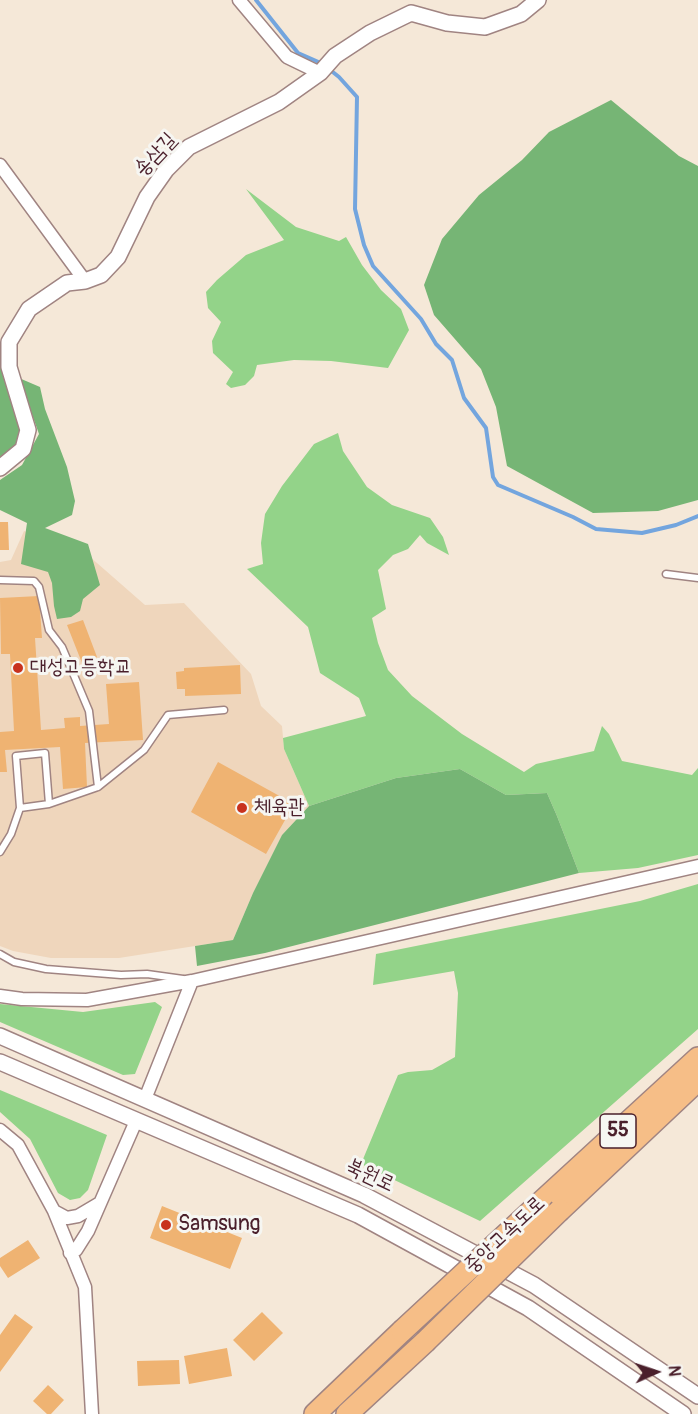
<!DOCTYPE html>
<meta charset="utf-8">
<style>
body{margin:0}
#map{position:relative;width:698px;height:1414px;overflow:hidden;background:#f5e8d8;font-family:Pangolin,sans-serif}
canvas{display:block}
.north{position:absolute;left:626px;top:1342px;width:60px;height:60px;-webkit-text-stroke:4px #f6f6f2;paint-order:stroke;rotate:87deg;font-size:16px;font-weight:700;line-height:24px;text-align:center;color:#4a1f2b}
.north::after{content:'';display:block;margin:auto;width:21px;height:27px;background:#4a1f2b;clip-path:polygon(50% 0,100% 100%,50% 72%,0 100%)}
</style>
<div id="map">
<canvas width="698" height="1414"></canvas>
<div class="north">N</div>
</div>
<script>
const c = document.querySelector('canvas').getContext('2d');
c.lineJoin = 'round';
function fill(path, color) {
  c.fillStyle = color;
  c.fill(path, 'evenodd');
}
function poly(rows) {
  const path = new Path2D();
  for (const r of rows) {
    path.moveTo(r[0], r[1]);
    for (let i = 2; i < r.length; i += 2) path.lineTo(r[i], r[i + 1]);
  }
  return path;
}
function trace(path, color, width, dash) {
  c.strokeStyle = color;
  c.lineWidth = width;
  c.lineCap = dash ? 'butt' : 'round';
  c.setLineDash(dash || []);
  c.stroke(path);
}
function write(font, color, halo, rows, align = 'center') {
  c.font = font + ' Pangolin,"Poor Story",sans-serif';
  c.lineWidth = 6;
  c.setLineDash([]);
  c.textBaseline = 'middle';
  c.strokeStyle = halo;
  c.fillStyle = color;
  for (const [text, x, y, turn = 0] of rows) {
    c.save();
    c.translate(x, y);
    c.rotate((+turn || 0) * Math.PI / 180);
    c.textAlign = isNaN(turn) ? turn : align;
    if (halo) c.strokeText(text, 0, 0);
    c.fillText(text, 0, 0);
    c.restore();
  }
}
fill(poly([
 [24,531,81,549,145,605,184,603,251,674,261,706,282,726,284,749,309,806,282,835,253,893,233,940,119,958,51,958,13,951,0,946,0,562,11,560]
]), '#efd6bc');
fill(poly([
 [246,189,296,227,339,241,346,237,362,265,381,290,401,309,409,330,388,368,331,361,294,360,257,365,254,376,245,385,231,388,226,384,233,372,213,353,212,341,221,322,208,308,206,292,217,280,246,255,284,240],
 [338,433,343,451,367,487,392,505,430,518,443,537,449,555,427,543,420,535,408,549,393,555,378,570,386,609,372,618,378,643,388,670,412,696,462,734,524,772,536,764,594,751,602,726,609,734,622,761,692,775,698,768,698,855,638,868,579,873,557,816,547,793,506,795,460,769,396,778,309,806,284,749,283,738,366,716,359,698,320,673,308,627,247,569,263,564,261,543,265,514,282,486,314,444],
 [698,884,698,1029,480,1221,361,1164,398,1075,408,1072,432,1070,455,1057,458,993,454,971,373,985,376,954,640,901],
 [155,1002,162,1007,135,1074,123,1075,0,1022,0,1004,83,1012],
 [0,1090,107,1135,88,1190,80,1198,70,1200,58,1193,30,1139,0,1112]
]), '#93d389');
fill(poly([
 [611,100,679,156,698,166,698,500,658,511,593,513,507,466,496,407,481,369,434,315,424,285,442,239,479,195,522,160,549,132],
 [0,365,6,377,21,429,15,447,0,458],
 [19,378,40,387,45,409,67,467,75,501,72,515,45,528,88,544,100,585,83,599,80,611,71,617,57,619,54,606,52,583,48,572,21,564,27,523,0,510,0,480,22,465,39,434],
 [460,769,506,795,547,793,557,816,579,873,265,953,197,966,195,946,233,940,253,893,282,835,309,806,396,778]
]), '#76b575');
trace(poly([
 [256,0,298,53,323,64],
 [329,69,339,77,357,97,355,209,364,245,373,266,421,319,436,344,452,360,464,398,486,428,493,477,498,485,573,517,596,529,642,533,676,525,698,516]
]), '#73a5de', 4);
fill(poly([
 [0,522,8,522,9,550,0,550],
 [39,596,42,638,35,638,41,730,65,728,64,718,80,717,80,726,109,724,106,684,139,682,143,740,85,743,87,787,63,789,60,747,5,750,7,772,0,772,0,732,14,731,10,654,1,654,0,598],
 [83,620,97,657,82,663,67,625],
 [240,665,241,694,185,696,185,689,177,689,176,672,184,671,184,668],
 [218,762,294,804,266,854,191,812],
 [162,1206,242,1238,230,1269,150,1238],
 [28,1240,40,1258,8,1278,0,1266,0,1258],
 [262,1312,283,1333,254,1361,233,1340],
 [15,1314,33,1327,0,1372,0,1335],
 [227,1348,232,1376,189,1384,184,1356],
 [179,1360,180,1384,138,1386,137,1361],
 [48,1385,64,1400,51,1414,47,1414,33,1401]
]), '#efb372');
const service = poly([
 [666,574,698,578],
 [0,580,34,581,39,587,49,630,62,647,89,711,98,787,49,804],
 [98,787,144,750,168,715,224,710],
 [0,852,11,834,20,808,16,756,45,753,49,804,20,808],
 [0,954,14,962,46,969,121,975,147,974,183,979]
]);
const minor = poly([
 [239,0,287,57,320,73],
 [0,165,85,281],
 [0,996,22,999,87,1000,192,981,698,866],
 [145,1099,192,981],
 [0,1130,18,1145,54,1211,85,1287,92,1414],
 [54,1211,67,1218,78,1216,100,1203],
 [70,1253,76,1250,88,1231,136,1121]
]);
const tertiary = poly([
 [0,468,23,449,28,430,9,367,9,342,29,309,67,283,85,281,101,275,118,257,147,197,166,170,189,147,279,102,320,73,335,56,370,33,411,13,447,23,485,27,521,14,538,0],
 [0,1036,364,1195,534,1285,698,1396],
 [0,1062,358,1215,528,1308,683,1414]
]);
const motorway = poly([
 [539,1204,698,1058],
 [560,1210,698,1080],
 [315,1414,402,1331],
 [347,1414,425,1342]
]);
trace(service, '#a08482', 9);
trace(minor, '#a08482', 15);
trace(tertiary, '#a08482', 18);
trace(motorway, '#a08482', 24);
trace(service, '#fff', 6);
trace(minor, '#fff', 12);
trace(tertiary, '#fff', 15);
trace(motorway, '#f6be87', 21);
const motorwayBridge = poly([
 [402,1331,539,1204],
 [425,1342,560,1210]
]);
trace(motorwayBridge, '#a08482', 24, []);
trace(motorwayBridge, '#f6be87', 21);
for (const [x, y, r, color] of [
 [18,668,6,"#c8321e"],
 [242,808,6,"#c8321e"],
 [166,1225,6,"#c8321e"]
]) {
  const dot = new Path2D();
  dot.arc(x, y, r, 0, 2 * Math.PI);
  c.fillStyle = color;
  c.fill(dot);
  trace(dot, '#f6f6f2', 2);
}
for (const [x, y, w] of [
 [618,1131,36]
]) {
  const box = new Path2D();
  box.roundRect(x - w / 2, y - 17, w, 34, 4.5);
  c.fillStyle = '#f6f6f2';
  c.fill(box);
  trace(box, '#4a1f2b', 1.5);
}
write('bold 20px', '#4a1f2b', null, [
 ["55",618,1131]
]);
write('21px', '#4a1f2b', '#f6f6f2', [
 ["송삼길",156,155,-47],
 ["북원로",370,1176,25],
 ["중앙고속도로",505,1235,-43]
]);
write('21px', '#4a1f2b', '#f6f6f2', [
 ["대성고등학교",30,668],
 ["체육관",254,808],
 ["Samsung",178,1225]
], 'left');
</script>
